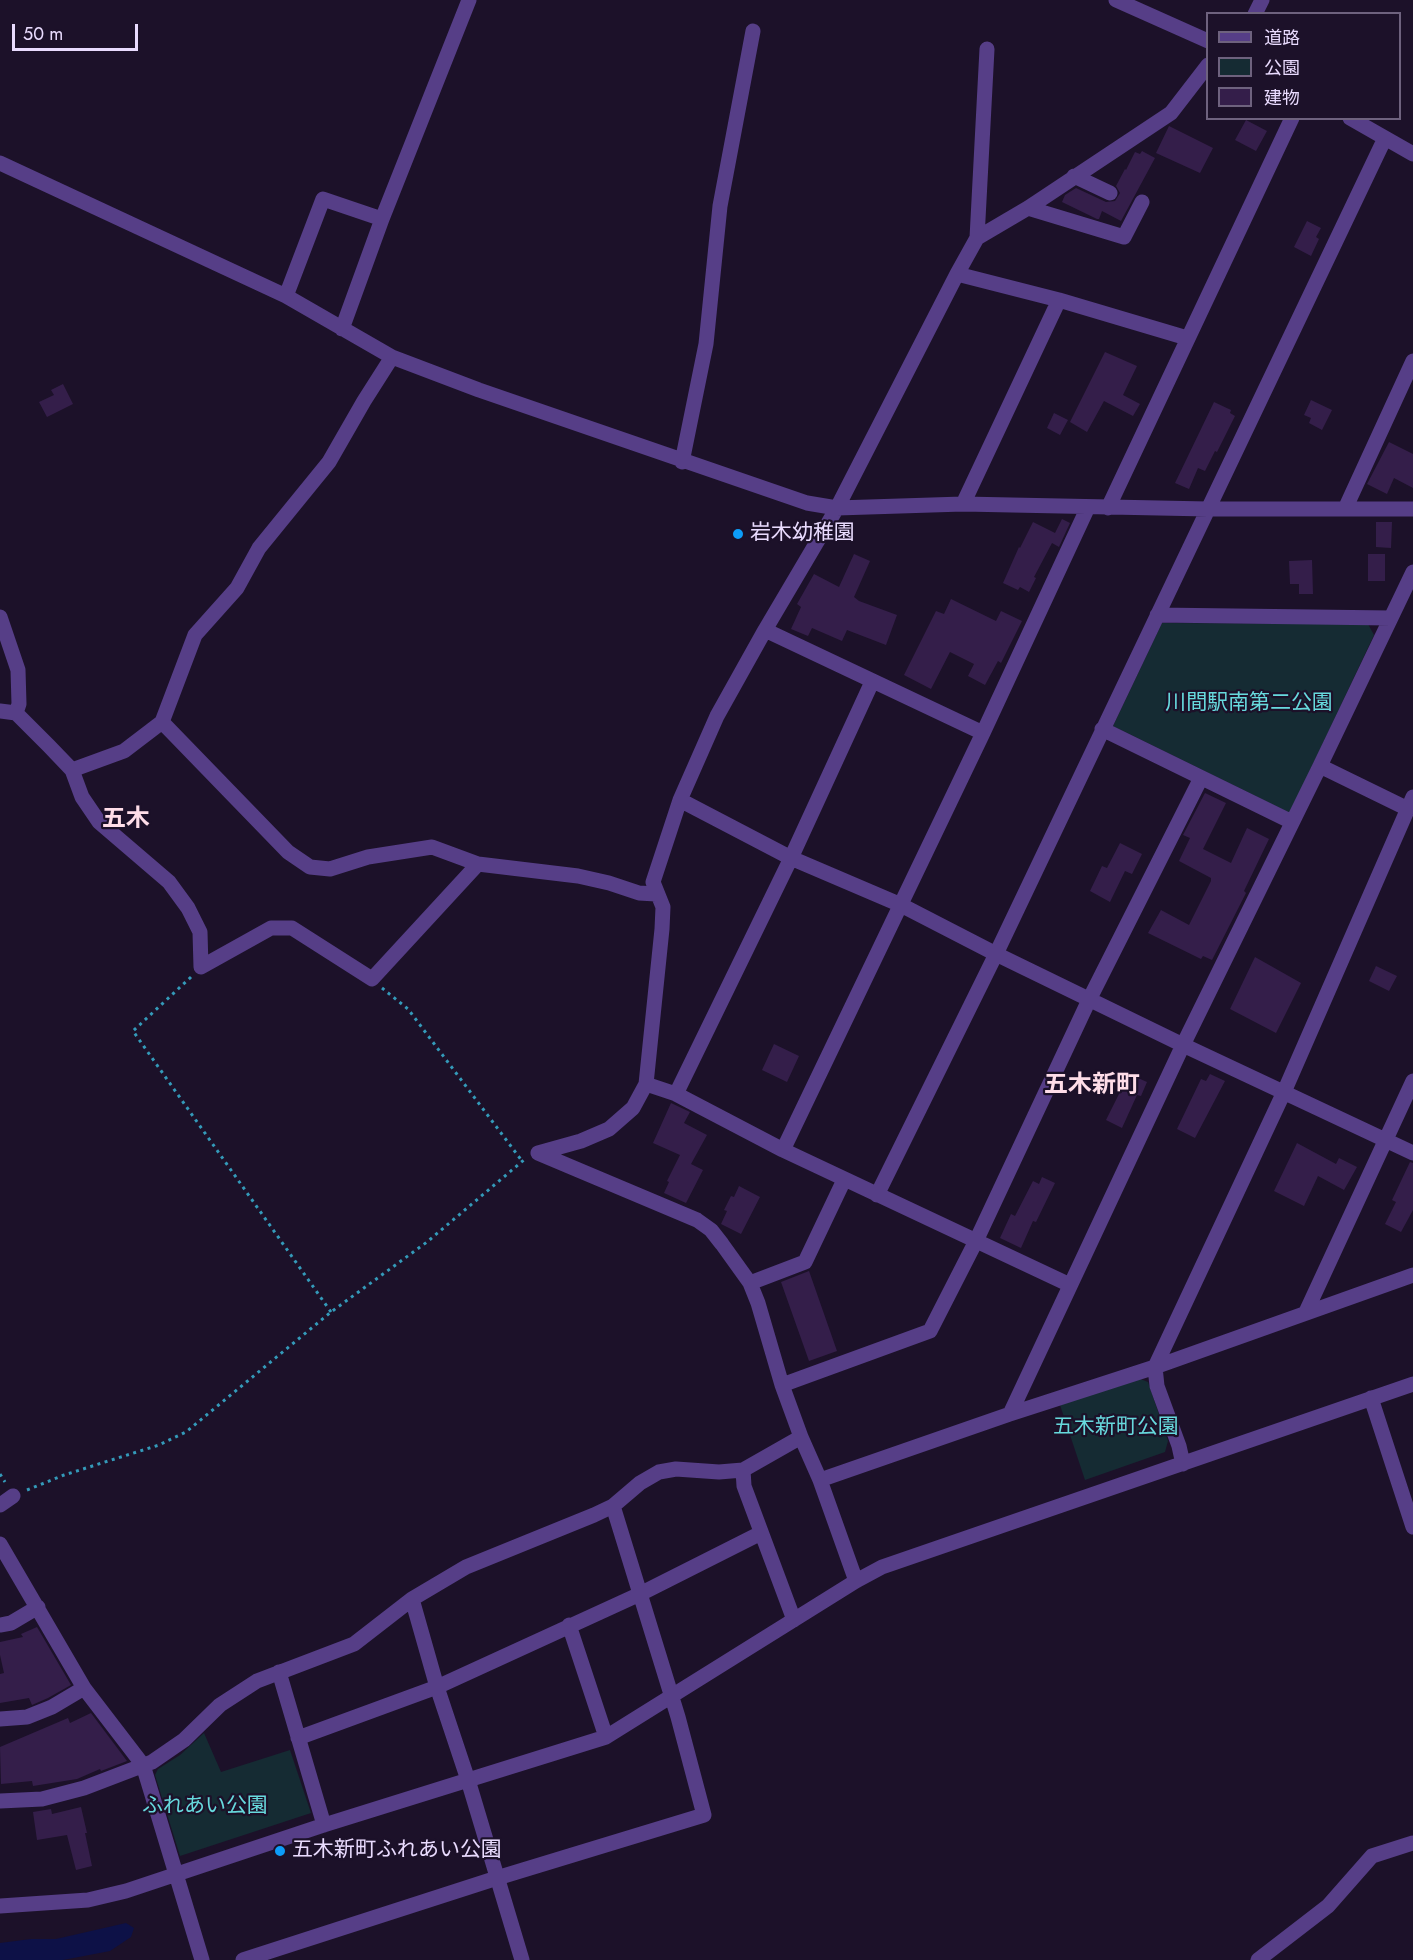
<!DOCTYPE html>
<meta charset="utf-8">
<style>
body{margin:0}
#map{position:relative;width:1413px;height:1960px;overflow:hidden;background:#1c1129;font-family:Jost,"Noto Sans JP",sans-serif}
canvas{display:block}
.legend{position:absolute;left:1206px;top:12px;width:195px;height:108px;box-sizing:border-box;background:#1c1129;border:2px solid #6e627e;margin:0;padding:8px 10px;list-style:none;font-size:18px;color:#e9dbfe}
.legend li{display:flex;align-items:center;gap:12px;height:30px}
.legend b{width:30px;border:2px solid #6e627e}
.scale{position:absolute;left:12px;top:24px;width:126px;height:27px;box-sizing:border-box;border:3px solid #e9dbfe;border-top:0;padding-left:8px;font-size:18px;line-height:21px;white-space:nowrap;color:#e9dbfe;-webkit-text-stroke:4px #1c1129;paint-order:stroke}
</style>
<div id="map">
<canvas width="1413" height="1960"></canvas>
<ul class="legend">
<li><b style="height:8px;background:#563e87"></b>道路</li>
<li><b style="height:16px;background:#152b33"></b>公園</li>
<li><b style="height:16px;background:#341e4a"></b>建物</li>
</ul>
<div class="scale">50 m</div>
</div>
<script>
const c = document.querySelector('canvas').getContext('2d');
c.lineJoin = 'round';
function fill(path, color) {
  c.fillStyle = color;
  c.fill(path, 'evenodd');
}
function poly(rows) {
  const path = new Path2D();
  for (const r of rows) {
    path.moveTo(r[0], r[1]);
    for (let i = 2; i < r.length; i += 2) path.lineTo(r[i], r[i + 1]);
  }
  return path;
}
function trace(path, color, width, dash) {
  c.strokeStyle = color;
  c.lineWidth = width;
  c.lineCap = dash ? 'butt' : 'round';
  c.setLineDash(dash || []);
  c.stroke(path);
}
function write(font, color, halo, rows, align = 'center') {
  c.font = font + ' Jost,"Noto Sans JP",sans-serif';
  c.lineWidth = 4.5;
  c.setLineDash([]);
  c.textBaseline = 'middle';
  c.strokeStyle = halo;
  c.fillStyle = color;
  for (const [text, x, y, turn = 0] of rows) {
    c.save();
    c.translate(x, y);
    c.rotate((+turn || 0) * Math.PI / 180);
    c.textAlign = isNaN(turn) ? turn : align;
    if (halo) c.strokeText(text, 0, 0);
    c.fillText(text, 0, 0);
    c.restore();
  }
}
fill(poly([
 [1162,623,1368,624,1374,635,1290,813,1113,726],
 [1138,1378,1148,1382,1168,1441,1165,1452,1085,1480,1060,1405],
 [204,1733,221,1772,290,1750,311,1813,180,1856,155,1775,158,1769,180,1755]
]), '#152b33');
fill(poly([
 [126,1923,134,1928,131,1937,110,1951,63,1960,0,1960,0,1943,31,1939,56,1939]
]), '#0d1147');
fill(poly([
 [1246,120,1267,131,1256,151,1235,140],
 [1169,126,1213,148,1200,173,1156,153],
 [1142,151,1155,158,1121,221,1102,211,1099,219,1097,219,1062,202,1065,195,1076,188,1106,202,1115,201,1120,193,1116,186,1125,169,1126,170,1135,152,1140,154],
 [1307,221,1321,228,1316,237,1319,239,1311,256,1294,247],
 [1105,352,1137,366,1123,395,1140,404,1133,416,1104,401,1087,432,1070,422],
 [63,384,73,404,47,417,39,402,54,395,51,390],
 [1311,400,1332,410,1322,430,1309,423,1311,418,1304,415],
 [1214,402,1231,410,1230,413,1235,416,1217,452,1215,451,1205,471,1198,468,1189,489,1175,483],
 [1054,413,1068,420,1060,435,1047,428],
 [1389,442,1413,454,1413,488,1394,478,1387,494,1367,484],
 [1062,519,1070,523,1059,547,1052,543,1034,577,1036,578,1029,592,1020,587,1018,590,1003,583,1019,547,1020,548,1033,522,1055,533],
 [1376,522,1392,522,1391,548,1376,547],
 [854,554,870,561,854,597,859,601,897,615,886,645,847,630,842,641,812,628,808,636,791,629,801,607,797,604,814,574,839,587],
 [1368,554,1385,554,1385,581,1368,581],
 [1312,560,1313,594,1299,594,1299,584,1290,584,1289,561],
 [951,599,996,621,1001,611,1022,621,1001,663,998,661,985,685,968,676,974,664,950,652,931,689,904,675,936,611,944,614],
 [1205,793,1226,803,1203,849,1231,863,1247,828,1269,839,1244,891,1246,893,1212,960,1203,956,1201,959,1148,933,1161,910,1189,925,1211,881,1211,878,1179,861,1190,838,1183,835],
 [1120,843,1142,854,1132,874,1125,871,1110,902,1090,891,1102,866,1107,868],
 [1255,957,1301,983,1276,1033,1230,1009],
 [1376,966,1397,976,1389,991,1369,981],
 [774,1044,799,1056,787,1082,762,1070],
 [1129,1074,1147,1082,1141,1096,1137,1095,1122,1128,1106,1120],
 [1210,1074,1225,1081,1195,1138,1177,1129,1201,1079,1206,1081],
 [671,1103,690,1112,684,1123,707,1135,691,1164,703,1170,686,1203,664,1193,669,1182,667,1181,680,1155,653,1143],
 [1297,1143,1336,1164,1339,1158,1357,1167,1344,1190,1318,1176,1304,1206,1274,1191],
 [1410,1162,1413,1163,1413,1210,1401,1232,1385,1224,1396,1202,1392,1200],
 [1042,1177,1055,1183,1036,1222,1033,1221,1021,1248,1000,1238,1011,1214,1015,1216,1033,1181,1039,1184],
 [739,1186,760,1197,741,1234,721,1224,727,1211,724,1210,731,1196,734,1197],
 [809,1271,837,1351,809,1361,781,1282],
 [37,1627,71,1685,48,1698,32,1705,29,1698,0,1703,0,1674,4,1673,0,1655,0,1642,23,1637,21,1634],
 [91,1713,127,1761,101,1771,100,1769,77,1779,33,1786,32,1781,1,1784,0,1747,68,1718,70,1723],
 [81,1807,87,1833,85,1833,92,1866,76,1870,67,1835,37,1840,33,1812,51,1809,52,1814]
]), '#341e4a');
trace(poly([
 [191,977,133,1031,331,1312],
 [382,988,408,1009,522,1161],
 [0,1474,5,1482],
 [27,1490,64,1475,159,1445,186,1432,331,1312,427,1242,525,1159]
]), '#349ab9', 3, [3, 4.5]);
trace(poly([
 [1116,0,1208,41],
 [1255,14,1262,0],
 [1350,118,1413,154],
 [0,163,286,296,392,357,479,390,807,503,837,508,963,504,1208,509,1413,509],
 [1074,176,1110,193],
 [1028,208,1124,237,1142,202],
 [977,238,987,49],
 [957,274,1059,300,1187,338],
 [286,296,323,199,382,219],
 [342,329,382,219,469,0],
 [682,462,706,344,720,206,753,31],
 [963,504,1059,300],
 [1108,508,1292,118],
 [1345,509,1413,361],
 [1157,615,1391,618],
 [0,617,18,670,19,704,16,713],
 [765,630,983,733],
 [0,711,16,713,49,746,72,770,82,797,99,822,169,882,188,908,200,932,201,967,271,928,292,928,372,979,478,864],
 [162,722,288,852,310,867,330,869,368,857,432,847,478,864,578,876,609,883,639,893,656,894],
 [1102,729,1292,822],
 [1320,766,1408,809],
 [72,770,124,751,162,722,195,635,237,588,259,548,329,462,364,401,392,357],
 [680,800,791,858,901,905,996,954,1183,1045,1413,1153],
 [646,1084,676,1094,783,1150,1070,1285],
 [676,1094,791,858,872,682],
 [783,1150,983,733,1088,507],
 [538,1153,581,1141,609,1129,633,1108,646,1084,662,929,663,907,653,882,680,800,717,716,765,630,837,508,957,274,977,238,1028,208,1171,113,1208,65],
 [538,1153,697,1220,711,1230,722,1244,750,1283,758,1303,782,1385,801,1437,820,1480,856,1581],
 [877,1195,996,954,1385,138],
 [750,1283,805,1262,844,1180],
 [1306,1312,1413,1081],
 [782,1385,930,1331,976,1241,1089,1000,1201,778],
 [1371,1398,1413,1527],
 [1010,1414,1183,1045,1320,766,1413,572],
 [1183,1464,1179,1446,1157,1386,1155,1367,1284,1092,1413,797],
 [743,1470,744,1486,794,1620],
 [820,1480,1010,1414,1155,1367,1413,1275],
 [0,1505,13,1496],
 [0,1544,84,1688,143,1765,202,1960],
 [412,1599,437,1687,468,1780,522,1960],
 [0,1625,11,1623,38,1607],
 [569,1625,606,1737],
 [279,1672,324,1825],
 [0,1719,27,1717,52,1707,84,1688],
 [298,1738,437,1687,640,1594,761,1533],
 [0,1801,42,1799,84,1788,152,1762,184,1740,220,1705,257,1681,354,1644,412,1599,466,1567,594,1515,613,1506,640,1483,659,1472,676,1469,719,1472,743,1470,801,1437],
 [0,1906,88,1900,126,1891,324,1825,606,1737,856,1581,882,1567,1413,1384],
 [243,1960,497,1878,704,1815,678,1717,613,1506],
 [1258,1960,1328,1906,1372,1856,1413,1843]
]), '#563e87', 15);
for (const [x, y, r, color] of [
 [738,534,6,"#0d9df8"],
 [280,1851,6,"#0d9df8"]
]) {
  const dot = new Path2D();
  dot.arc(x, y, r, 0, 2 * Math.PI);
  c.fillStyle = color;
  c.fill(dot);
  trace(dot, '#1c1129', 2);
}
write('21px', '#e9dbfe', '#1c1129', [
 ["岩木幼稚園",750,534],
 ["五木新町ふれあい公園",292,1851]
], 'left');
write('21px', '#67d9dd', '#1c1129', [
 ["川間駅南第二公園",1249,704],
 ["五木新町公園",1116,1428],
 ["ふれあい公園",205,1807]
]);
write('bold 24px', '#fedde8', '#1c1129', [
 ["五木",126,820],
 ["五木新町",1092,1086]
]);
</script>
